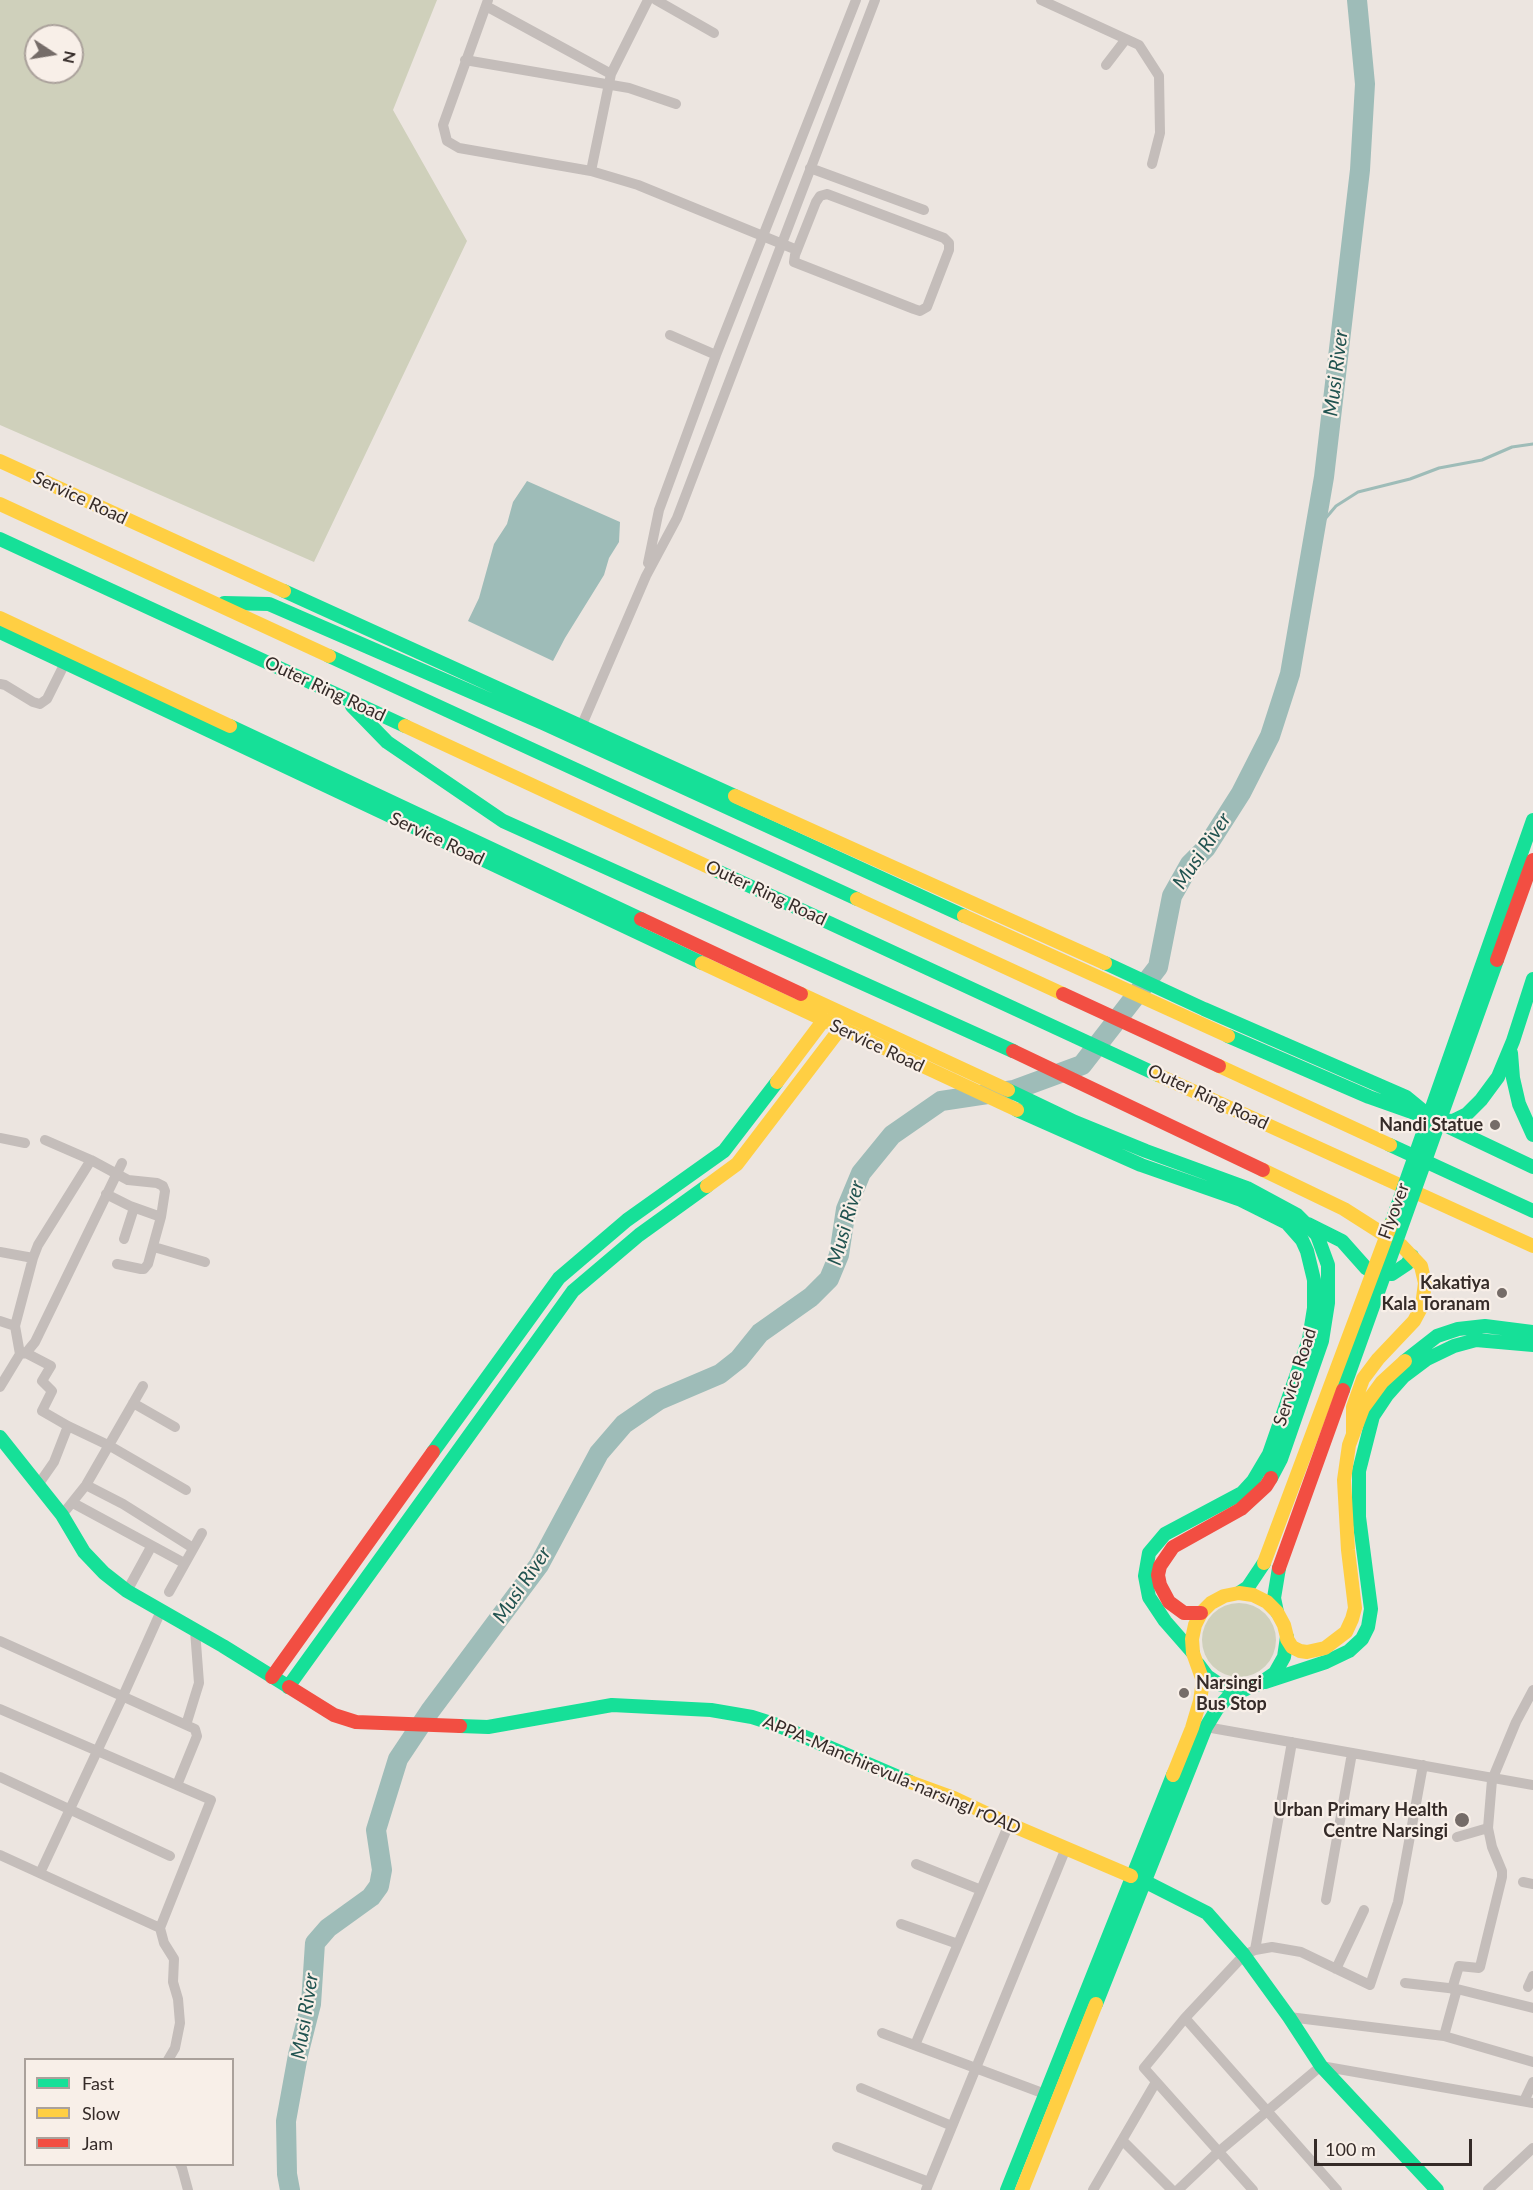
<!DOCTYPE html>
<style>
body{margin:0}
#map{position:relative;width:1533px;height:2190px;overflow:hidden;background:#ece5e0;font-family:Lato,sans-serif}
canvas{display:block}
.legend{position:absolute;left:24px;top:2058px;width:210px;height:108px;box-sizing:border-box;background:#f8efe8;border:2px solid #aaa19b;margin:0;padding:8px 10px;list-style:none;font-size:18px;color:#352b28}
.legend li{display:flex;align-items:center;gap:12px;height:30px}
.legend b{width:30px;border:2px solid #aaa19b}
.north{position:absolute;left:24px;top:24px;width:60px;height:60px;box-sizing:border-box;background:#f8efe8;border:2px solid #aaa19b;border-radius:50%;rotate:102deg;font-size:16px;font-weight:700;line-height:24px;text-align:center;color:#352b28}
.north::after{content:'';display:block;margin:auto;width:21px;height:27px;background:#756c68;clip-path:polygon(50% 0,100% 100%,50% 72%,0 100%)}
.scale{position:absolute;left:1314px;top:2139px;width:158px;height:27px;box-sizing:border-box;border:3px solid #352b28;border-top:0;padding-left:8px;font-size:18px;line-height:21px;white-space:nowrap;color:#352b28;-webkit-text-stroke:4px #f8efe8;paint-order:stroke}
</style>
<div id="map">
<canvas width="1533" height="2190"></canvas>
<ul class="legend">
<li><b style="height:8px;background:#16e098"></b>Fast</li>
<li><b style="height:8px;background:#ffcf43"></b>Slow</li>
<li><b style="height:8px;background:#f24e42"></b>Jam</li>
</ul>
<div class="north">N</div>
<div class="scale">100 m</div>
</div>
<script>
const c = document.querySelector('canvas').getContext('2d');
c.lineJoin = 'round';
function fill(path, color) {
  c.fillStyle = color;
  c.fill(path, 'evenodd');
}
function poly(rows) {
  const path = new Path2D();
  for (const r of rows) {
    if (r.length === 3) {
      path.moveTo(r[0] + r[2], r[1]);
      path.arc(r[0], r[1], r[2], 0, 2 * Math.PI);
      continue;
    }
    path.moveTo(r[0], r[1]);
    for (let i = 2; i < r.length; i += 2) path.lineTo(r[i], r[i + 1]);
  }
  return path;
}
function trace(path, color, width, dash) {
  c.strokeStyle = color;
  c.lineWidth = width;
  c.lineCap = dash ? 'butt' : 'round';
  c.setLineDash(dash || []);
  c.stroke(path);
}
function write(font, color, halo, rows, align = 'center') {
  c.font = font + ' Lato,sans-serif';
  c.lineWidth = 4.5;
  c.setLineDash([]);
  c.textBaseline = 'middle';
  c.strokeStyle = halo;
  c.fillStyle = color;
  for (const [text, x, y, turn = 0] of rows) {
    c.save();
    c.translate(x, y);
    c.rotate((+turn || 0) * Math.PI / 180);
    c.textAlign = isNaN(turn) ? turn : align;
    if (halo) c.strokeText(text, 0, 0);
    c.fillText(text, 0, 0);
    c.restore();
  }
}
fill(poly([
 [0,0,437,0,393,110,467,241,314,562,0,425],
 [36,36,72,36,72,72,36,72],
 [1239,1640,37]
]), '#cfd0bb');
fill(poly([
 [527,481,620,522,619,542,609,558,604,575,565,638,553,661,468,621,479,598,494,544,507,524,513,502]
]), '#9ebcb8');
trace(poly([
 [1314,532,1336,506,1358,492,1410,479,1439,468,1482,460,1512,447,1533,444]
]), '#9ebcb8', 3);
trace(poly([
 [290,2190,287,2174,286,2121,298,2055,311,2004,315,1943,328,1928,371,1897,379,1886,382,1870,376,1830,398,1759,430,1711,539,1565,599,1453,624,1424,659,1400,720,1374,739,1359,760,1333,811,1297,829,1279,839,1255,846,1209,861,1173,892,1135,941,1101,1014,1090,1082,1065,1158,967,1172,896,1190,864,1206,848,1241,793,1270,736,1290,674,1324,477,1360,170,1365,84,1357,0]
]), '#9ebcb8', 20);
trace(poly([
 [488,0,443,125,447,141,459,148,591,171,638,185,797,250],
 [656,0,714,33],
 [1041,0,1139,45,1159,76,1160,133,1152,164],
 [486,6,611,74],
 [465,60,629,88,676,104],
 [1106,65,1126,39],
 [810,168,924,210],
 [591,171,611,74,648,0],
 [827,194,944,238,949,243,949,250,927,307,920,311,914,309,794,262,795,255,816,202,820,196,827,194],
 [670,335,716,355],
 [648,563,659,510,716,355,856,0],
 [0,684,5,685,33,702,40,704,47,699,65,663],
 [581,727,646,576,677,518,875,0],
 [0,1138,25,1143],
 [45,1140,91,1160],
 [106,1194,130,1206,161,1217],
 [124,1239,134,1208],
 [154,1247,205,1262],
 [0,1252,33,1258],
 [0,1321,15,1326],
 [26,1353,51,1366,42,1381,52,1391,42,1411,68,1426],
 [20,1354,15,1326,33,1258,38,1245,91,1160,128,1180,157,1183,163,1186,165,1191,161,1217,148,1264,144,1269,141,1269,117,1264],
 [0,1387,20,1354,26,1353,35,1342,122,1163],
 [133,1403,175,1427],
 [38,1485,54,1462,68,1426,110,1446,186,1490],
 [86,1485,123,1504,193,1548],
 [73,1503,184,1563],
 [62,1515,86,1485,143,1386],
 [127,1591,151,1547],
 [169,1592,202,1533],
 [0,1641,195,1729,197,1736,177,1785],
 [0,1709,211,1800,160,1928,0,1855],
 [186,1725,199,1683,195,1630],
 [1206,1727,1533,1785],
 [0,1777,170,1856],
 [1457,1837,1488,1828],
 [916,1864,981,1890],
 [40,1873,123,1696,161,1611],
 [1523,1882,1533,1884],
 [1326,1900,1352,1753],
 [901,1924,958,1944],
 [160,1928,164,1943,174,1959,173,1982,178,1999,180,2023,175,2048,168,2060],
 [1255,1950,1292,1742],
 [1336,1969,1364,1910],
 [1405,1983,1457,1989],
 [1528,1987,1533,1976],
 [1452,1989,1459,1966,1479,1968,1480,1967,1502,1877,1502,1871,1492,1847,1488,1828,1492,1780,1516,1722,1533,1690],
 [1289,2017,1444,2036,1533,2062],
 [1185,2018,1337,2190],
 [882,2033,1045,2094],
 [1444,2036,1457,1989,1533,2008],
 [915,2045,1009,1824],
 [861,2088,952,2126],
 [1524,2101,1533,2082],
 [1123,2141,1172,2190],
 [837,2147,929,2182],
 [180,2164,182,2168,188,2190],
 [926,2190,1066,1848],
 [1093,2190,1156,2082],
 [1178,2190,1217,2153,1321,2066,1533,2103],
 [1253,2190,1144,2068,1185,2018,1244,1955,1255,1950,1272,1947,1301,1952,1370,1985,1398,1902,1423,1765],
 [1488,2190,1533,2148]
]), '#c4bdba', 10);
trace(poly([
 [0,539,405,726],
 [284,591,735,796],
 [224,603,269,604,543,723,964,916],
 [0,632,702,963],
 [329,656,857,899],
 [352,706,387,742,503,821,1013,1051],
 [230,726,641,919],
 [715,870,1158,1075],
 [1105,963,1204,1009,1406,1097,1434,1120,1533,1167],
 [1228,1036,1369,1097,1434,1120],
 [1511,1053,1513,1078,1519,1104,1533,1135],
 [1008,1090,1075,1122,1146,1151,1247,1188,1297,1215,1317,1235,1328,1265,1328,1303,1322,1341,1281,1459,1271,1478],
 [1017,1110,1141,1165,1241,1200,1287,1223,1302,1240,1307,1251,1314,1280,1314,1308,1309,1339,1269,1454,1253,1481,1242,1493,1165,1534,1149,1553,1145,1576,1149,1597,1165,1621,1193,1653],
 [1437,1120,1453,1121,1467,1114,1481,1100,1498,1077,1513,1041,1533,979],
 [1390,1145,1533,1211],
 [1308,1224,1342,1241,1366,1268,1374,1273,1392,1274,1407,1264,1412,1256],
 [1405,1361,1437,1336,1458,1329,1485,1326,1533,1332],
 [0,1437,62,1515,84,1552,104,1573,127,1591,223,1646,289,1687],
 [433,1452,559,1278,627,1220,724,1151,777,1082],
 [1239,1593,1248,1587,1264,1563],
 [1277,1612,1274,1598,1279,1568],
 [1198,1664,1207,1676,1219,1684,1232,1688,1247,1688,1259,1684,1275,1673,1284,1657,1287,1637],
 [1265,1682,1326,1662,1349,1651,1362,1639,1368,1627,1371,1609,1359,1517,1359,1471,1373,1416,1387,1395,1403,1377,1427,1359,1454,1346,1476,1340,1533,1345],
 [288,1687,573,1291,639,1235,707,1186],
 [460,1726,488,1727,612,1705,711,1710,752,1717,777,1725,910,1782],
 [1144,1881,1207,1913,1244,1955,1289,2017,1321,2066,1437,2190],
 [1096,2004,1206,1727,1217,1709,1231,1694,1246,1689],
 [1007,2190,1173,1775]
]), '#16e098', 14);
trace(poly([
 [0,461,284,591],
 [0,504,329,656],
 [0,618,230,726],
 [405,726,715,870],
 [735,796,1105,963],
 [857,899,1063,994],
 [964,916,1228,1036],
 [702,963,1017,1110],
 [801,994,1008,1090],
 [1219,1066,1390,1145],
 [1158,1075,1533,1246],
 [777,1082,823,1021],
 [1263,1170,1344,1209,1402,1246,1421,1266,1425,1283,1422,1306,1414,1321,1378,1359,1363,1379,1353,1407,1353,1434],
 [707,1186,737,1164,840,1029],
 [1287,1639,1292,1647,1300,1651,1307,1652,1325,1648,1346,1632,1352,1619,1355,1608,1348,1550,1344,1480,1349,1445,1363,1408,1382,1382,1405,1361],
 [1173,1775,1192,1728,1200,1701,1203,1681,1193,1653,1192,1639,1195,1625,1201,1613,1211,1603,1224,1596,1239,1593,1253,1595,1267,1602,1277,1612,1284,1625,1287,1637],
 [910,1782,954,1798,1009,1824,1131,1876],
 [1022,2190,1096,2004]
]), '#ffcf43', 14);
trace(poly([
 [641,919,801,994],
 [1063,994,1219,1066],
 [1013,1051,1263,1170],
 [1201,1613,1184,1613,1169,1602,1160,1585,1158,1575,1160,1566,1173,1547,1241,1509,1266,1486,1271,1478],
 [272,1677,433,1452],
 [289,1687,334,1715,356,1722,460,1726]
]), '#f24e42', 14);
trace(poly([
 [1391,1224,1533,820],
 [1343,1390,1497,960]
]), '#16e098', 14);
trace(poly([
 [1264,1563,1391,1224]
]), '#ffcf43', 14);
trace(poly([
 [1497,960,1533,860],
 [1279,1568,1343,1390]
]), '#f24e42', 14);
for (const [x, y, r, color] of [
 [1495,1125,6,"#756c68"],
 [1502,1293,6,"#756c68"],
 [1184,1693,6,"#756c68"],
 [1462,1820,8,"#756c68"]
]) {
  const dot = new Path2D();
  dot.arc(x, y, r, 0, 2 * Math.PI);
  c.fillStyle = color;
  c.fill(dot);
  trace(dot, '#f8efe8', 2);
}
write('18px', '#352b28', '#f8efe8', [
 ["Service Road",80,498,25],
 ["Outer Ring Road",325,689,25],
 ["Service Road",437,839,25],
 ["Outer Ring Road",766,893,25],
 ["Service Road",877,1046,25],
 ["Outer Ring Road",1208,1097,25],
 ["Flyover",1394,1211,-70],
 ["Service Road",1295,1377,-72],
 ["APPA-Manchirevula-narsingI rOAD",892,1775,23]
]);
write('bold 18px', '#352b28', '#f8efe8', [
 ["Nandi Statue",1483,1125],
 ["Kakatiya",1490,1283],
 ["Kala Toranam",1490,1304],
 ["Narsingi",1196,1683,"left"],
 ["Bus Stop",1196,1704,"left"],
 ["Urban Primary Health",1448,1810],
 ["Centre Narsingi",1448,1831]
], 'right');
write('italic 20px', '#215350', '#f8efe8', [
 ["Musi River",1336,373,-83],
 ["Musi River",1202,851,-56],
 ["Musi River",846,1223,-74],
 ["Musi River",522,1585,-56],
 ["Musi River",305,2016,-81]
]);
</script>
